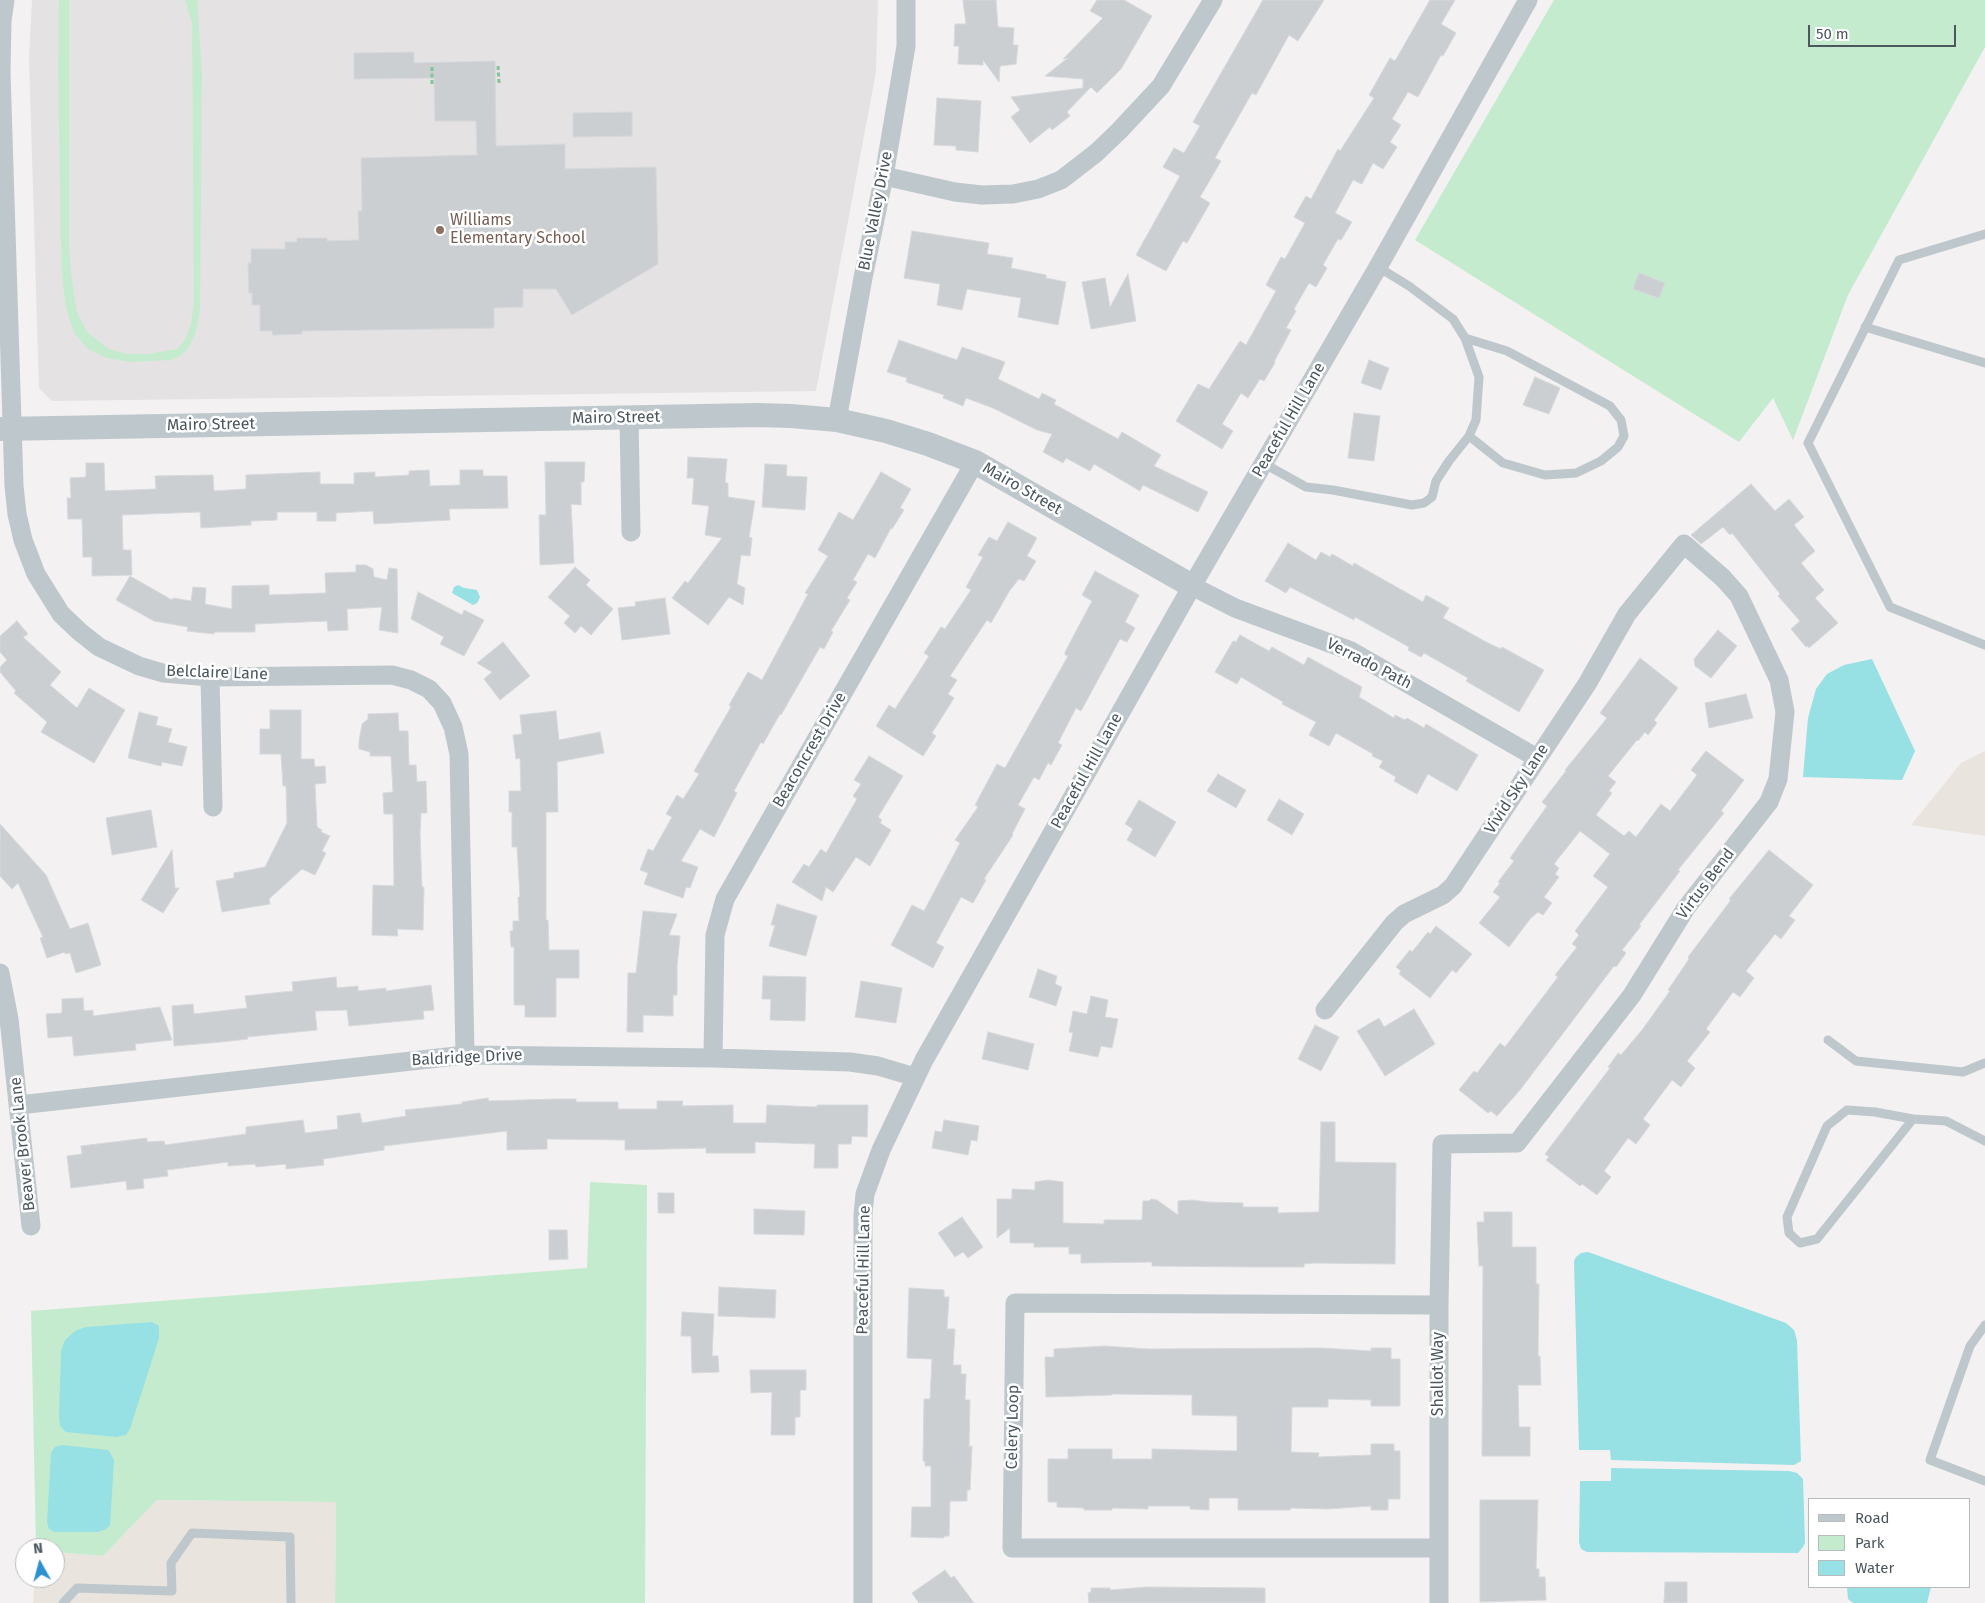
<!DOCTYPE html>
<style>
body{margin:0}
#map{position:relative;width:1985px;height:1603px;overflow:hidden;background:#f3f1f1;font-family:"Fira Sans",sans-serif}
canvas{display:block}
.legend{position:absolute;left:1808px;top:1498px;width:162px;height:90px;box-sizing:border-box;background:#fff;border:1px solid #b7bcbe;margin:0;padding:6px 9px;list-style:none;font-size:15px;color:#4b575c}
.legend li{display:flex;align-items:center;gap:10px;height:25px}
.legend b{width:25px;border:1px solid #b7bcbe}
.north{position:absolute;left:15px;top:1538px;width:50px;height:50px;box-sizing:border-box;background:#fff;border:1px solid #b7bcbe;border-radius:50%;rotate:353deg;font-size:14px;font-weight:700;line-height:20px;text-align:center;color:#4b575c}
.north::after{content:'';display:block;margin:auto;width:18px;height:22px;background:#2d90d1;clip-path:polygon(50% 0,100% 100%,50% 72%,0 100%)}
.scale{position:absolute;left:1808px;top:25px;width:148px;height:22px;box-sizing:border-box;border:2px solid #4b575c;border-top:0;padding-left:6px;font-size:15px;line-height:18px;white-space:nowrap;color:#4b575c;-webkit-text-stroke:4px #fff;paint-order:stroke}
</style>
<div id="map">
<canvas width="1985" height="1603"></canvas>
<ul class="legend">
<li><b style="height:6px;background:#bec7cc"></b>Road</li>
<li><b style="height:14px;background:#c5ebce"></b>Park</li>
<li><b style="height:14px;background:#97e0e3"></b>Water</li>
</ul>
<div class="north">N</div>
<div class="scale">50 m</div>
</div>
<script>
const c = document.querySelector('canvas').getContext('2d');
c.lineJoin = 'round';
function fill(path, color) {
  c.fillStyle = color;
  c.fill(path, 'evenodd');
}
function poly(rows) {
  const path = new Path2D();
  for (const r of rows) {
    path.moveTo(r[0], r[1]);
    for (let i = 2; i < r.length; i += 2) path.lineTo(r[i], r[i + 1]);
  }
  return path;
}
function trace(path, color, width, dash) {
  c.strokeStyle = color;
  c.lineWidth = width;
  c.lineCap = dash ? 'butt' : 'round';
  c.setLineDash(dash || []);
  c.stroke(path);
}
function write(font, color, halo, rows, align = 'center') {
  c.font = font + ' "Fira Sans",sans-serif';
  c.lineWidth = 5;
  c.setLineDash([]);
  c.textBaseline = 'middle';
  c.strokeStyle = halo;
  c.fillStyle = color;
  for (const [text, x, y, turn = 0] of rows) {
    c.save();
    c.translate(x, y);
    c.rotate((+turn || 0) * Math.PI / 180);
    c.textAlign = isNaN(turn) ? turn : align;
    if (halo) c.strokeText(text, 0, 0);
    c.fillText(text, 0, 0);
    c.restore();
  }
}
fill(poly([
 [1985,751,1985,836,1911,825,1961,763],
 [157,1500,336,1502,335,1603,33,1603,35,1578,55,1578,55,1552,103,1556]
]), '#e9e5de');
fill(poly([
 [32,0,878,0,876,72,816,391,52,401,39,388,29,57]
]), '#e4e2e3');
fill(poly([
 [59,0,69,0,69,244,71,273,77,313,87,332,109,349,127,354,147,354,177,349,185,340,191,324,194,301,192,23,185,0,197,0,202,74,200,310,195,335,189,347,180,356,171,360,131,362,106,358,88,349,74,333,66,308,62,276,61,245,58,69],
 [1554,0,1985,0,1985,47,1848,295,1793,440,1773,398,1739,442,1415,240],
 [590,1182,647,1185,645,1603,335,1603,336,1502,157,1500,103,1556,55,1552,55,1548,36,1548,31,1311,587,1268]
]), '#c5ebce');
fill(poly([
 [458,585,464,588,477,590,480,597,477,603,473,605,452,593,454,587],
 [1872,659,1915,751,1902,780,1803,777,1808,718,1816,689,1827,674,1844,665],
 [1588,1252,1786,1323,1794,1330,1797,1340,1801,1461,1794,1465,1611,1460,1610,1450,1579,1450,1574,1261,1576,1257,1581,1253],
 [152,1322,159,1326,159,1338,130,1429,126,1435,116,1437,66,1432,60,1426,59,1417,61,1351,65,1340,75,1331,86,1327],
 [62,1445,108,1450,111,1454,114,1461,110,1526,106,1529,98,1532,55,1532,49,1529,47,1522,51,1453,55,1447],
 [1611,1468,1789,1471,1797,1473,1803,1479,1805,1543,1803,1547,1798,1553,1587,1552,1581,1549,1579,1542,1580,1481,1611,1481],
 [1847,1587,1931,1587,1927,1603,1853,1603,1848,1599]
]), '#97e0e3');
const building = poly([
 [963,0,996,0,998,27,1014,28,1013,45,1018,45,1016,64,1000,66,999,82,983,60,983,65,958,64,959,46,954,46,955,24,966,24,963,0],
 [1097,0,1124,0,1152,16,1121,69,1097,93,1091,87,1067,112,1070,116,1052,130,1050,127,1030,143,1011,117,1020,110,1011,97,1083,88,1083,79,1045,76,1068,58,1063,59,1103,18,1090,11,1097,0],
 [1263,0,1324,0,1298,41,1289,35,1256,95,1252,93,1215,158,1221,161,1200,197,1210,203,1187,243,1183,241,1166,271,1136,255,1180,176,1163,167,1174,148,1184,153,1200,126,1193,122,1263,0],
 [1430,0,1455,0,1441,24,1456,33,1443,56,1441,55,1418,97,1408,92,1392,119,1401,125,1390,142,1397,147,1383,169,1373,163,1362,184,1353,180,1335,213,1352,222,1341,240,1338,239,1323,265,1327,268,1316,287,1309,283,1294,309,1296,311,1286,328,1291,330,1274,362,1275,363,1264,381,1260,379,1248,398,1241,393,1222,424,1233,431,1222,449,1176,421,1198,384,1209,389,1240,341,1246,345,1276,291,1266,285,1281,257,1285,259,1305,223,1294,217,1306,196,1311,199,1338,149,1340,151,1374,98,1369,95,1390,58,1395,61,1430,0],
 [414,52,414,63,495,61,496,146,565,144,565,169,656,167,658,264,572,315,556,289,523,289,523,307,494,308,494,328,302,331,302,334,273,335,272,331,260,331,260,305,252,305,252,293,249,293,248,263,251,263,251,249,285,249,285,242,297,242,297,238,327,238,327,241,359,240,358,211,362,211,361,158,477,155,476,121,435,121,434,78,354,79,354,53,414,52],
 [937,98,981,101,978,152,956,150,956,146,934,145,937,98],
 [632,112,632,136,573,137,573,113,632,112],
 [912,231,989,243,987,254,1013,258,1011,268,1046,275,1046,278,1066,282,1058,325,1018,317,1021,298,967,289,962,310,937,305,940,284,904,278,912,231],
 [1639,273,1665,283,1659,298,1633,289,1639,273],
 [1128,274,1136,321,1091,329,1082,282,1105,278,1110,307,1128,274],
 [899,340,957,360,962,347,1005,362,998,379,1039,399,1042,393,1056,400,1054,404,1118,439,1122,432,1161,455,1154,466,1208,492,1198,512,1143,485,1140,491,1094,464,1090,471,1066,458,1063,463,1043,452,1052,434,1037,430,993,408,966,398,963,406,943,398,944,395,906,382,907,378,887,372,899,340],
 [1369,360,1389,368,1381,390,1361,383,1369,360],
 [1535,377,1560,388,1549,414,1523,405,1535,377],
 [1354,413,1380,416,1374,461,1348,458,1354,413],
 [688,457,727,459,725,483,728,483,728,497,755,501,749,537,752,538,750,556,741,555,737,584,745,588,743,605,729,597,708,625,672,598,685,581,688,583,722,538,705,535,709,506,692,504,694,478,687,478,688,457],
 [545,462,585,462,584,482,581,482,581,505,571,504,574,563,540,565,539,515,546,515,545,462],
 [86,463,104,463,105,491,156,489,155,476,213,475,214,491,246,489,246,475,320,472,320,484,354,484,354,473,375,472,375,477,409,475,409,471,429,470,430,486,460,485,460,470,483,470,483,476,507,476,508,508,449,509,450,520,374,524,373,511,336,513,336,521,317,521,317,512,277,512,277,520,251,521,251,525,201,528,200,512,122,515,123,550,131,550,132,575,92,576,92,557,83,557,82,519,68,519,67,498,71,498,70,478,86,477,86,463],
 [765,464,787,465,786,476,807,477,805,510,762,507,765,464],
 [881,472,911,489,900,508,904,510,892,529,891,528,875,558,868,554,853,580,857,582,847,598,850,600,831,631,833,632,824,649,820,647,781,715,780,714,763,744,761,742,734,791,737,793,714,837,700,829,681,861,698,867,690,888,686,887,683,898,644,884,648,873,640,870,648,849,653,851,672,817,666,814,677,795,683,799,699,774,694,771,731,707,729,705,748,672,762,680,808,594,805,593,828,556,818,550,839,512,853,520,881,472],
 [1751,484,1775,511,1789,499,1804,517,1794,525,1815,551,1801,563,1824,590,1815,598,1838,623,1809,648,1808,646,1806,647,1791,629,1800,621,1778,596,1780,594,1732,533,1730,535,1723,527,1701,544,1691,535,1751,484],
 [1008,522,1037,538,1027,556,1036,561,1024,581,1019,579,1010,590,991,623,987,620,950,676,957,680,948,694,954,698,932,733,936,736,923,756,876,726,889,705,895,709,929,656,924,653,941,627,945,629,971,590,966,587,983,557,978,555,989,537,997,541,1008,522],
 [1288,543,1316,560,1321,552,1330,557,1332,554,1353,566,1354,563,1423,602,1426,595,1449,608,1443,618,1488,643,1501,649,1502,647,1544,670,1519,712,1466,681,1468,678,1424,653,1421,657,1408,650,1409,647,1355,617,1354,620,1290,587,1286,593,1265,581,1288,543],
 [356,565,366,565,373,569,374,577,387,580,389,568,397,569,398,633,379,630,382,607,347,609,348,630,328,631,327,621,255,624,255,632,214,632,214,634,187,631,188,627,154,621,116,600,130,576,172,600,173,598,191,601,193,587,206,588,205,604,232,609,232,586,269,585,269,595,326,593,325,573,356,572,356,565],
 [575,567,590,580,586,585,613,609,591,635,581,626,575,633,564,623,570,616,548,597,575,567],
 [1095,571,1139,595,1125,622,1135,628,1127,642,1120,639,1081,711,1076,708,1058,743,1062,745,1051,765,1048,763,1039,780,1034,777,1018,805,1025,809,1012,834,1013,835,984,879,986,880,973,903,961,897,936,943,944,947,933,968,891,945,912,905,924,911,960,843,955,840,978,807,975,805,997,764,1005,768,1068,656,1065,655,1065,652,1092,601,1082,595,1095,571],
 [418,592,462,615,464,610,484,620,464,656,440,644,444,637,411,619,418,592],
 [665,598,670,634,622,640,618,608,636,606,635,602,665,598],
 [17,621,28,634,23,637,61,672,50,685,77,708,89,688,125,710,94,763,41,732,47,722,14,693,16,691,0,672,0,667,7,660,0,652,0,636,17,621],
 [1718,630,1737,646,1711,678,1695,666,1694,659,1718,630],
 [1240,635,1269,651,1272,647,1304,665,1308,657,1362,687,1359,697,1394,718,1395,715,1405,720,1407,718,1424,728,1426,724,1478,755,1457,791,1428,774,1417,794,1394,781,1396,777,1379,767,1383,761,1372,756,1373,754,1336,733,1329,746,1309,735,1316,722,1282,704,1283,702,1241,677,1237,684,1215,672,1233,641,1236,642,1240,635],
 [503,642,530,676,500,700,484,679,492,672,477,663,503,642],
 [1640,658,1678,688,1654,720,1657,723,1648,735,1645,732,1638,741,1637,740,1608,776,1616,782,1609,791,1612,793,1596,815,1624,836,1629,831,1636,837,1661,804,1670,811,1697,775,1691,770,1706,751,1744,780,1721,811,1724,813,1678,870,1680,871,1639,925,1641,926,1622,950,1626,953,1616,967,1614,966,1520,1090,1497,1116,1491,1111,1488,1113,1459,1090,1474,1071,1477,1073,1500,1043,1505,1047,1558,977,1555,975,1577,947,1572,944,1579,935,1575,931,1608,887,1593,876,1610,854,1580,831,1554,864,1559,868,1555,874,1559,877,1544,897,1552,903,1543,915,1538,912,1530,919,1509,947,1479,923,1500,897,1493,892,1500,883,1498,882,1514,861,1510,858,1547,806,1542,802,1566,771,1565,770,1607,718,1600,713,1640,658],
 [1746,694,1753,718,1709,728,1705,703,1746,694],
 [270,710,301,710,301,759,314,759,315,767,325,766,326,783,315,784,317,827,322,830,321,832,330,836,322,851,326,853,315,875,302,869,269,899,270,904,222,912,216,881,234,878,234,873,265,867,287,823,286,786,283,786,281,754,260,754,260,729,270,729,270,710],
 [556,711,559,740,600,732,604,753,557,762,558,812,546,812,546,920,548,920,549,950,579,950,579,978,556,978,556,1017,525,1017,525,1005,514,1005,514,947,511,947,510,931,513,931,513,921,519,921,518,897,520,897,517,847,512,847,512,812,509,812,509,791,521,791,520,758,516,759,513,735,522,734,520,715,556,711],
 [139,712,158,717,156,725,172,729,168,742,187,747,182,766,162,762,161,766,128,758,139,712],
 [398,713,399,731,408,731,409,765,416,765,417,782,426,781,427,813,421,813,420,834,422,887,424,887,423,930,397,929,398,936,372,935,373,885,394,886,393,814,384,814,383,793,393,792,391,756,370,756,370,752,359,749,359,741,362,724,368,719,368,714,398,713],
 [869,756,903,776,878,817,882,820,880,823,891,830,870,866,856,857,833,892,826,887,822,901,792,882,804,864,809,867,821,849,826,853,857,799,853,796,861,784,854,780,869,756],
 [1218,774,1246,790,1236,808,1207,791,1218,774],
 [1279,799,1304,814,1292,835,1267,820,1279,799],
 [1139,800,1176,822,1155,857,1127,840,1133,829,1125,824,1139,800],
 [151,810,157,847,112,855,106,818,151,810],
 [0,824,46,875,70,929,88,923,101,965,76,973,70,953,65,954,65,952,47,958,40,938,43,937,18,883,12,889,0,876,0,824],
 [172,850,175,888,179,888,163,913,141,900,172,850],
 [1769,850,1813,885,1789,916,1795,920,1781,939,1775,934,1746,971,1754,978,1740,997,1733,992,1706,1029,1710,1032,1687,1061,1695,1068,1681,1087,1672,1080,1643,1119,1650,1125,1636,1144,1628,1138,1604,1171,1611,1177,1597,1195,1582,1184,1580,1186,1546,1160,1549,1157,1545,1154,1610,1068,1608,1067,1618,1053,1621,1055,1642,1030,1670,991,1668,990,1689,959,1688,957,1731,900,1729,899,1769,850],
 [777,904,817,916,806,956,769,946,775,925,771,925,777,904],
 [643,911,677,914,669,935,680,936,677,967,677,995,673,995,673,1016,643,1015,643,1032,627,1032,628,973,636,973,643,911],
 [1436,926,1472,954,1456,973,1452,970,1430,998,1399,974,1401,971,1396,967,1410,950,1412,952,1428,932,1430,934,1436,926],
 [1038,969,1057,976,1055,984,1062,987,1056,1006,1029,997,1038,969],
 [763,976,806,977,805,1021,770,1020,771,999,762,999,763,976],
 [336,977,337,988,358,986,358,991,386,988,386,991,431,985,434,1010,423,1011,424,1019,349,1026,347,1010,315,1011,317,1030,247,1037,248,1039,221,1042,174,1046,172,1006,193,1004,194,1014,247,1008,245,996,293,991,292,982,336,977],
 [861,981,902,988,896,1023,855,1017,861,981],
 [1091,996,1108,1000,1105,1017,1118,1019,1112,1048,1101,1046,1098,1057,1069,1051,1073,1033,1069,1032,1073,1011,1087,1014,1091,996],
 [83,998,84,1011,93,1010,93,1016,160,1007,172,1040,135,1044,136,1050,74,1056,72,1036,48,1038,46,1014,62,1013,62,999,83,998],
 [1414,1009,1435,1044,1385,1076,1357,1031,1379,1018,1384,1027,1414,1009],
 [1315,1025,1339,1037,1321,1071,1298,1059,1315,1025],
 [988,1032,1034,1044,1028,1070,982,1059,988,1032],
 [488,1098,489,1101,556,1099,576,1099,576,1102,618,1102,618,1109,657,1109,657,1101,683,1101,682,1106,733,1105,733,1123,766,1123,767,1105,817,1107,817,1105,868,1105,867,1137,852,1136,851,1144,838,1144,838,1168,814,1168,815,1144,755,1142,755,1153,706,1153,706,1148,625,1150,625,1140,547,1139,547,1149,507,1150,507,1131,384,1146,384,1150,323,1159,324,1165,286,1169,286,1164,256,1167,255,1164,228,1166,228,1162,167,1170,168,1176,143,1179,144,1188,127,1190,126,1181,71,1188,67,1156,82,1154,81,1146,147,1138,147,1142,164,1141,165,1145,246,1134,246,1127,303,1120,305,1133,338,1129,337,1116,360,1113,362,1123,406,1116,405,1110,462,1104,462,1102,488,1098],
 [944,1120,979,1126,977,1141,971,1140,968,1155,932,1148,935,1131,942,1132,944,1120],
 [1321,1122,1335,1122,1335,1162,1396,1163,1395,1264,1314,1263,1304,1264,1304,1267,1250,1267,1152,1266,1152,1262,1081,1263,1081,1254,1069,1254,1069,1247,1034,1247,1034,1243,1010,1243,1010,1228,997,1238,997,1199,1012,1199,1012,1189,1035,1190,1035,1182,1048,1180,1063,1182,1063,1223,1104,1224,1104,1220,1142,1220,1143,1201,1149,1201,1151,1199,1157,1200,1178,1215,1178,1201,1192,1200,1207,1202,1243,1203,1243,1207,1278,1207,1278,1213,1319,1212,1321,1122],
 [658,1193,674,1193,674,1213,658,1213,658,1193],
 [754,1209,805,1211,804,1235,754,1234,754,1209],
 [1484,1212,1512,1212,1512,1247,1536,1247,1536,1284,1539,1284,1538,1356,1540,1356,1541,1385,1518,1385,1519,1427,1530,1427,1530,1456,1482,1456,1483,1266,1479,1266,1477,1222,1484,1222,1484,1212],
 [962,1217,983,1247,968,1258,963,1252,955,1257,938,1233,962,1217],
 [549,1230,567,1230,568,1259,549,1260,549,1230],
 [719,1287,776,1290,775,1318,718,1316,719,1287],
 [909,1288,944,1290,944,1297,949,1297,947,1329,955,1329,953,1365,961,1365,961,1374,966,1374,965,1400,970,1400,969,1447,972,1446,970,1490,967,1490,967,1501,950,1501,949,1536,944,1536,944,1538,911,1537,912,1507,931,1507,931,1466,925,1466,925,1461,923,1461,924,1399,930,1399,932,1359,907,1358,909,1288],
 [682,1312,714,1314,712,1356,718,1356,719,1372,692,1373,691,1336,681,1336,682,1312],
 [1105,1346,1148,1349,1322,1348,1371,1351,1371,1348,1391,1348,1391,1359,1400,1359,1400,1406,1371,1406,1371,1400,1328,1399,1328,1407,1292,1407,1291,1452,1319,1453,1318,1457,1371,1455,1371,1444,1394,1444,1394,1451,1400,1451,1400,1499,1388,1499,1388,1510,1371,1510,1371,1506,1327,1509,1291,1508,1290,1510,1238,1510,1238,1498,1209,1498,1209,1510,1190,1509,1190,1506,1148,1506,1148,1509,1112,1508,1112,1510,1084,1510,1084,1508,1057,1507,1057,1502,1048,1502,1048,1459,1068,1459,1068,1449,1112,1449,1112,1459,1152,1459,1152,1449,1237,1451,1237,1416,1192,1415,1192,1395,1112,1394,1112,1395,1046,1397,1045,1357,1054,1357,1054,1349,1105,1346],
 [750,1370,806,1370,806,1390,800,1390,800,1417,795,1417,795,1435,771,1435,772,1392,751,1393,750,1370],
 [1480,1500,1538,1500,1536,1569,1539,1569,1539,1577,1545,1577,1546,1600,1480,1602,1480,1500],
 [945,1570,951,1578,954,1576,974,1603,919,1603,912,1593,945,1570],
 [1665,1582,1687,1582,1687,1603,1664,1603,1665,1582],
 [1147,1587,1265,1588,1265,1603,1089,1603,1088,1593,1091,1592,1091,1588,1110,1588,1110,1590,1147,1587]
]);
fill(building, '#cbcfd2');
trace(building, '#d6d8dc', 1);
trace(poly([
 [498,66,499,83],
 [432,67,432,84]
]), '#80c698', 3, [4, 2.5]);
trace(poly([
 [1985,234,1899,260,1808,443,1890,607,1985,645],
 [1865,327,1985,363],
 [1465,338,1507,351,1610,406,1621,420,1624,436,1618,447,1601,461,1576,473,1545,475,1503,463,1469,436],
 [1263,463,1306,487,1333,490,1412,505,1424,503,1432,497,1436,481,1449,461,1469,436,1476,420,1479,377,1465,338,1453,319,1409,286,1378,267],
 [1828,1040,1856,1061,1963,1072,1985,1063],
 [1913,1119,1817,1239,1800,1243,1789,1233,1787,1217,1827,1126,1847,1110,1875,1112,1913,1119,1946,1121,1985,1141],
 [1985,1325,1970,1346,1930,1460,1985,1481],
 [63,1603,77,1588,172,1591,171,1563,192,1533,290,1537,291,1603]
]), '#bec7cc', 9);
trace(poly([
 [5,0,2,21,1,72,14,486,17,514,23,540,36,574,61,614,80,632,99,647,139,666,163,673,210,677,392,675,411,680,429,689,442,703,453,727,459,754,465,1055],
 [884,176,955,192,982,195,1013,194,1038,189,1061,180,1096,153,1119,131,1161,86,1213,0],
 [629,418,631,532],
 [837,420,863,278,884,176,906,46,906,0],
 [1192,586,1235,608,1351,651,1537,758],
 [210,677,213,807],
 [0,973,9,1019,31,1226],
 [1325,1010,1394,923,1404,914,1443,895,1453,886,1587,684,1627,614,1684,544,1723,578,1739,596,1779,680,1785,712,1778,779,1769,802,1686,908,1632,995,1517,1143,1442,1144,1439,1305,1439,1603],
 [713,1058,715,935,725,899,975,462],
 [19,1105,465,1055,713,1058,850,1062,878,1066,915,1077],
 [1439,1548,1012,1548,1015,1303,1439,1305],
 [863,1603,863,1214,865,1194,881,1150,924,1060,1192,586,1378,267,1528,0]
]), '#bec7cc', 19);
trace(poly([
 [0,429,757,415,791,416,837,420,886,431,928,444,975,462,1192,586]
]), '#bec7cc', 24);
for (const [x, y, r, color] of [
 [440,230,5,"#8d6e63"]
]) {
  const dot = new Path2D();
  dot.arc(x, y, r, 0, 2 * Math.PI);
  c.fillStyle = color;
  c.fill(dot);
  trace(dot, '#fff', 2);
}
write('16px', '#4b575c', '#fff', [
 ["Blue Valley Drive",876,211,-79],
 ["Mairo Street",616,418,-1],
 ["Peaceful Hill Lane",1289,420,-60],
 ["Mairo Street",211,425,-1],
 ["Mairo Street",1022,489,30],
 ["Verrado Path",1369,664,27],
 ["Belclaire Lane",217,673,2],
 ["Beaconcrest Drive",810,750,-60],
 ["Peaceful Hill Lane",1087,771,-61],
 ["Vivid Sky Lane",1517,789,-57],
 ["Virtus Bend",1706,884,-53],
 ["Baldridge Drive",467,1058,-3],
 ["Beaver Brook Lane",23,1144,-96],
 ["Peaceful Hill Lane",864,1270,-89],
 ["Shallot Way",1439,1374,-90],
 ["Celery Loop",1013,1427,-89]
]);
write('16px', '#785e54', '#fff', [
 ["Williams",450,221],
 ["Elementary School",450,239]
], 'left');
</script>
